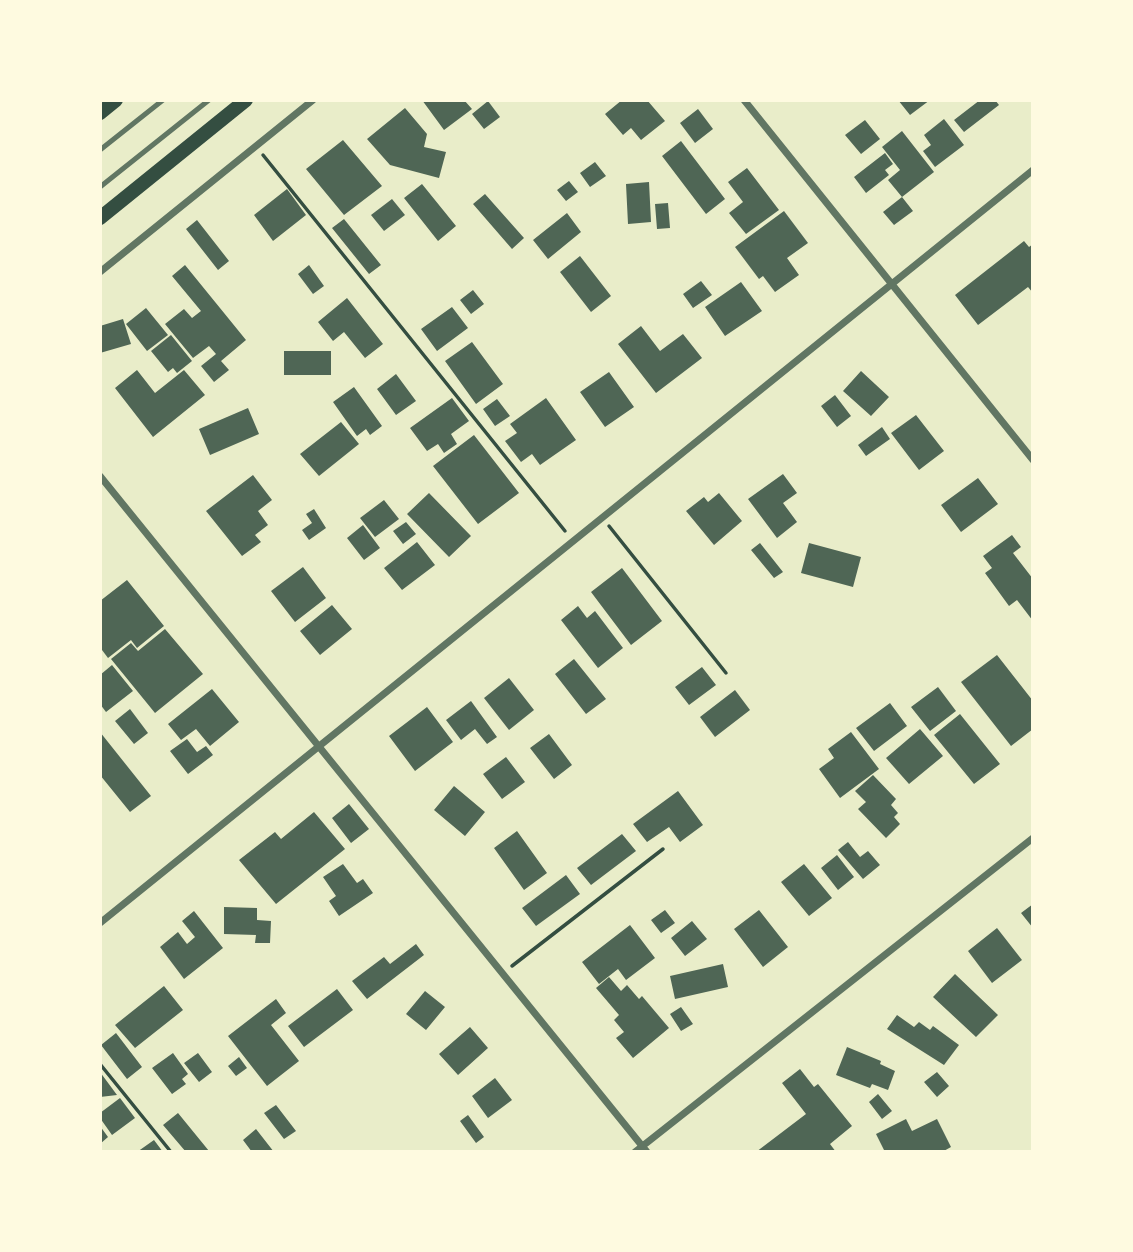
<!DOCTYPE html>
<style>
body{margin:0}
#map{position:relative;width:1133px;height:1252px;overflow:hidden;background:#e9edc9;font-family:Karla,sans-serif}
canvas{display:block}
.frame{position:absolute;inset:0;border:102px solid #fefae0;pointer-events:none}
</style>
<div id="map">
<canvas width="1133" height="1252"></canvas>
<div class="frame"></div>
</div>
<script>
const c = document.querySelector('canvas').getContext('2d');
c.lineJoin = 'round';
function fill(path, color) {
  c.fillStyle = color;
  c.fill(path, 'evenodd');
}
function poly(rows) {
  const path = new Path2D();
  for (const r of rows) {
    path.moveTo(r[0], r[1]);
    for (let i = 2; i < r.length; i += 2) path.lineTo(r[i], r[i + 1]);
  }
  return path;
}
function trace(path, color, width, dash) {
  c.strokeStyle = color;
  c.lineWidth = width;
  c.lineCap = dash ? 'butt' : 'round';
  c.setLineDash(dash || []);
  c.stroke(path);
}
fill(poly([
 [422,100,464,100,472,109,444,130],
 [622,100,647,100,665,121,641,140,631,128,623,135,605,114],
 [898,100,930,100,910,115],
 [980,100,995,100,999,105,964,132,954,120],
 [488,101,500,117,484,129,472,114],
 [405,108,427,134,424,147,446,152,439,178,390,165,367,139],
 [698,109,713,129,695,143,680,123],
 [944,119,964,145,935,167,923,151,931,145,924,135],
 [865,120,880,139,861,154,845,135],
 [902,131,934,172,902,197,888,180,900,170,882,147],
 [343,140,382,186,344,215,306,169],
 [681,141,725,199,706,214,662,156],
 [885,153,893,164,885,170,889,175,866,193,854,177],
 [595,162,606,176,590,187,580,173],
 [747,168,779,210,746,234,729,213,743,202,728,182],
 [569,181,578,192,566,201,557,190],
 [649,182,651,222,628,224,626,184],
 [422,184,456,226,438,241,404,198],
 [287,189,306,215,273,241,254,215],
 [485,194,524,238,512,249,473,204],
 [902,197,913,211,894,225,883,212],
 [392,199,405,215,384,231,371,215],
 [668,203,670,228,657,229,655,204],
 [784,211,808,243,787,258,799,275,775,292,763,276,759,279,735,247],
 [567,213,581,232,548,259,533,240],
 [344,219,381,265,369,274,332,228],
 [197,220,229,261,218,270,186,229],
 [1024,241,1029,247,1033,244,1033,293,1028,287,978,325,955,295],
 [580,256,611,296,591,312,560,272],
 [185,265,246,340,221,361,229,370,214,382,201,366,216,354,209,346,193,358,165,324,184,309,192,318,201,311,172,276],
 [309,265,324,286,313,294,298,274],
 [701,281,712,295,693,308,683,294],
 [741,282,762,311,725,336,705,307],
 [473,290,484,304,471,314,460,300],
 [347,298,383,344,365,358,344,332,333,341,318,322],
 [452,307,468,328,437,351,421,329],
 [146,308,168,335,147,351,126,324],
 [123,319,131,344,100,353,100,326],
 [641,326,660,351,683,334,702,358,656,393,618,344],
 [171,335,192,361,177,373,173,368,168,372,151,351],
 [472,342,503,384,476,404,445,361],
 [284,351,331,351,331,375,284,375],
 [137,370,155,393,184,370,205,395,153,437,115,388],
 [861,371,889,397,871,416,843,391],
 [609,372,634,407,605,427,580,392],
 [396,374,416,401,396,415,377,389],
 [354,387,382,426,370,435,366,429,357,436,333,402],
 [835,395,851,416,837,427,821,406],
 [452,398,469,421,451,434,457,444,444,453,438,444,427,451,410,428],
 [546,398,576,440,540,465,532,454,521,462,505,441,517,433,510,424],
 [497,399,510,416,495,426,483,409],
 [248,408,259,434,210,455,199,429],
 [916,415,944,451,919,470,891,433],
 [341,422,359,444,319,476,300,454],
 [882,427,890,439,866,456,858,445],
 [474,435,519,493,478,524,433,466],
 [783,474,797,493,783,503,797,522,777,538,748,499],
 [253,475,272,500,258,511,268,525,255,535,261,542,242,556,206,511],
 [978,478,998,504,961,532,941,505],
 [429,493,471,536,449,557,407,514],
 [719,493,742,521,714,545,686,511,704,497,708,502],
 [384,500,399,519,375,537,360,518],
 [314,509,326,528,309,540,302,530,312,523,306,514],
 [406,522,416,534,403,544,393,531],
 [363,525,380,548,364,560,347,538],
 [1012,535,1021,547,1013,553,1033,579,1033,621,1017,600,1009,606,985,573,992,568,983,556],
 [417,542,435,565,402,590,384,568],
 [760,543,783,572,774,578,751,550],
 [809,543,861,557,853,587,801,573],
 [303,567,326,598,295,622,271,591],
 [622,568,662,621,631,645,591,592],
 [127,580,164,626,137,648,131,640,108,658,102,650,100,652,100,601],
 [332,605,352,629,320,655,300,631],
 [578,606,587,618,595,611,623,648,598,668,561,620],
 [165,629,203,674,155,713,111,659,131,643,138,651],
 [997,655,1033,701,1033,729,1011,746,961,682],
 [574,659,606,699,586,714,555,674],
 [112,665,133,691,106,712,100,704,100,675],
 [702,667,716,685,689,705,675,687],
 [509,678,534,710,509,730,484,698],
 [938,687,956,711,930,731,911,707],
 [212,689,239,722,210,746,196,729,181,740,168,724],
 [735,690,750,710,715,737,700,717],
 [471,701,497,737,487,744,475,729,461,740,446,720],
 [890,703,907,726,874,751,856,728],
 [427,707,453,742,415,771,389,736],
 [130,709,148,733,134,744,115,721],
 [960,714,1000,764,974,784,934,735],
 [920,729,943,756,909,784,886,758],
 [100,732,151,796,130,812,100,775],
 [851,732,879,769,840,798,819,769,834,758,828,749],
 [549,734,572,765,554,779,530,748],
 [187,739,197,752,206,746,213,755,188,774,170,751],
 [506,757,525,782,502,799,483,774],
 [873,775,896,799,891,805,898,813,894,817,900,824,886,838,858,809,866,802,855,791],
 [454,786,485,812,465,836,434,810],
 [678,791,703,825,680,842,669,827,647,842,633,824],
 [349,804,369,829,351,843,332,818],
 [314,812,345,849,276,904,239,860,275,832,281,839],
 [517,831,547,873,524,890,494,848],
 [622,834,636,851,591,885,577,868],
 [848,842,860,857,868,851,880,865,863,879,838,850],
 [837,855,854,877,838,890,821,868],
 [343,864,357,883,363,879,373,893,339,916,329,901,336,896,323,877],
 [804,864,832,898,809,916,781,882],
 [566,875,580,894,536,926,522,908],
 [1033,904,1033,928,1021,913],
 [224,907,257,908,257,920,271,921,270,943,255,943,256,935,224,934],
 [665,910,675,923,661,933,651,920],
 [759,910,788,947,763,967,734,929],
 [194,911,223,948,184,979,160,947,178,932,187,944,195,937,182,921],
 [692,921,707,939,685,956,671,938],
 [630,925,655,958,626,980,618,969,599,984,582,962],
 [997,928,1022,960,992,983,968,951],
 [416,944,424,955,367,999,352,981,384,957,390,964],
 [723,964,728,987,675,999,670,976],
 [955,974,998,1015,976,1037,933,997],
 [609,977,621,991,627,985,639,999,642,996,669,1028,633,1058,616,1038,624,1032,614,1020,619,1015,596,988],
 [164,986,183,1010,135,1048,115,1025],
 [337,989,353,1010,304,1047,288,1026],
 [425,991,445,1007,426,1030,406,1014],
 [276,999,286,1013,271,1025,299,1061,267,1086,228,1036],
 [681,1007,693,1024,681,1031,670,1014],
 [897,1015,914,1027,919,1022,930,1030,933,1026,959,1045,944,1065,887,1029],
 [470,1027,488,1048,458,1075,439,1054],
 [116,1033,142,1067,127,1079,101,1045],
 [847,1047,881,1061,880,1064,895,1071,888,1090,872,1084,870,1088,836,1075],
 [173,1053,188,1074,182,1079,186,1084,172,1094,152,1068],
 [198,1053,212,1072,199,1082,184,1063],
 [239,1057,247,1068,236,1076,228,1066],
 [800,1069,814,1087,818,1084,852,1126,830,1144,836,1152,756,1152,806,1114,782,1083],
 [100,1072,117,1095,100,1097],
 [937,1072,949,1086,937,1097,924,1082],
 [495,1078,512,1100,488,1118,472,1096],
 [878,1094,892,1111,882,1119,869,1102],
 [120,1098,135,1118,112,1135,100,1118,100,1113],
 [276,1105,296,1131,284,1139,264,1113],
 [178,1113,209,1151,207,1152,186,1152,163,1125],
 [468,1115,484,1137,476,1143,460,1121],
 [906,1119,912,1131,937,1119,951,1147,942,1152,885,1152,876,1134],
 [100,1126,108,1137,100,1144],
 [256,1129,274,1152,252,1152,243,1140],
 [154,1140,163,1152,137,1152]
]), '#4f6655');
trace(poly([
 [263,155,565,531],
 [609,526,726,673],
 [512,966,663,849],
 [100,1064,171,1152]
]), '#344e41', 3.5);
trace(poly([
 [100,150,163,100],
 [100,187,209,100]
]), '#617663', 5);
trace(poly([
 [744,100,1033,460],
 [100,272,313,100],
 [100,476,647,1152],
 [100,923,1033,170],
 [635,1152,1033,838]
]), '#617663', 7);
trace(poly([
 [100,113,116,100],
 [100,218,246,100]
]), '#344e41', 14);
</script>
